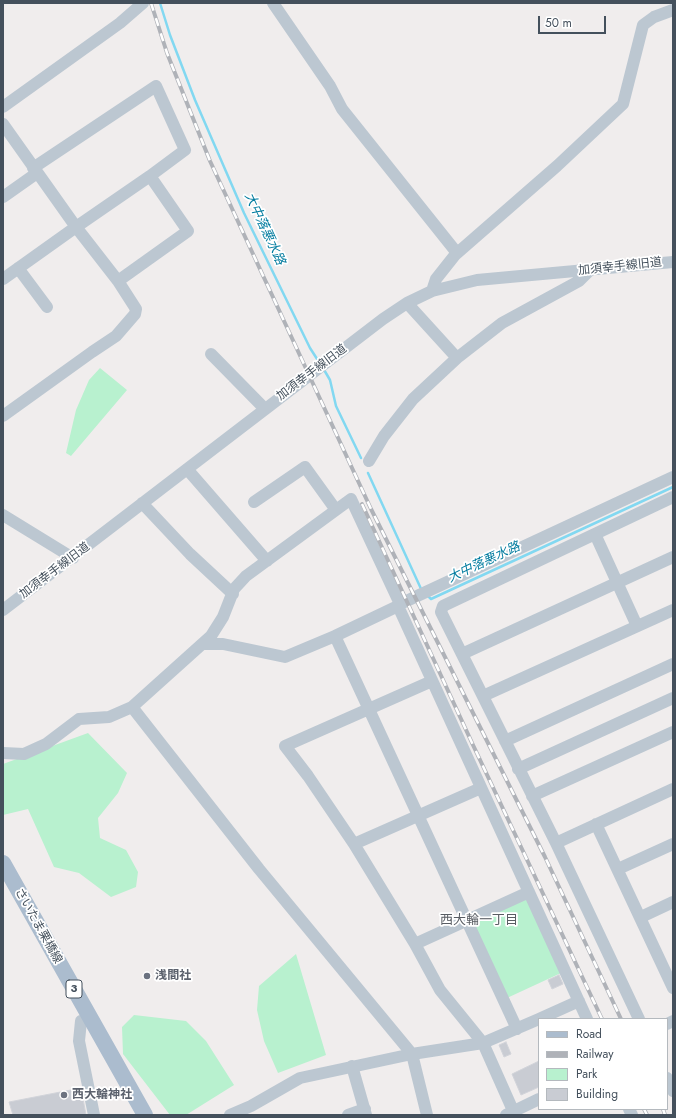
<!DOCTYPE html>
<meta charset="utf-8">
<style>
body{margin:0}
#map{position:relative;width:676px;height:1118px;overflow:hidden;background:#f0eded;font-family:Jost,sans-serif}
canvas{display:block}
.frame{position:absolute;inset:0;border:4px solid #44505c;pointer-events:none}
.legend{position:absolute;left:538px;top:1018px;width:130px;height:92px;box-sizing:border-box;background:#fff;border:1px solid #b4b9be;margin:0;padding:5px 7px;list-style:none;font-size:12px;color:#44505c}
.legend li{display:flex;align-items:center;gap:8px;height:20px}
.legend b{width:20px;border:1px solid #b4b9be}
.scale{position:absolute;left:538px;top:16px;width:68px;height:18px;box-sizing:border-box;border:2px solid #44505c;border-top:0;padding-left:5px;font-size:12px;line-height:14px;white-space:nowrap;color:#44505c;-webkit-text-stroke:3px #fff;paint-order:stroke}
</style>
<div id="map">
<canvas width="676" height="1118"></canvas>
<div class="frame"></div>
<ul class="legend">
<li><b style="height:5px;background:#abbcce"></b>Road</li>
<li><b style="height:5px;background:#afb2b8"></b>Railway</li>
<li><b style="height:11px;background:#b8f1cf"></b>Park</li>
<li><b style="height:11px;background:#c9ccd3"></b>Building</li>
</ul>
<div class="scale">50 m</div>
</div>
<script>
const c = document.querySelector('canvas').getContext('2d');
c.lineJoin = 'round';
function fill(path, color) {
  c.fillStyle = color;
  c.fill(path, 'evenodd');
}
function poly(rows) {
  const path = new Path2D();
  for (const r of rows) {
    path.moveTo(r[0], r[1]);
    for (let i = 2; i < r.length; i += 2) path.lineTo(r[i], r[i + 1]);
  }
  return path;
}
function trace(path, color, width, dash) {
  c.strokeStyle = color;
  c.lineWidth = width;
  c.lineCap = dash ? 'butt' : 'round';
  c.setLineDash(dash || []);
  c.stroke(path);
}
function write(font, color, halo, rows, align = 'center') {
  c.font = font + ' Jost,"Noto Sans JP",sans-serif';
  c.lineWidth = 3.5;
  c.setLineDash([]);
  c.textBaseline = 'middle';
  c.strokeStyle = halo;
  c.fillStyle = color;
  for (const [text, x, y, turn = 0] of rows) {
    c.save();
    c.translate(x, y);
    c.rotate((+turn || 0) * Math.PI / 180);
    c.textAlign = isNaN(turn) ? turn : align;
    if (halo) c.strokeText(text, 0, 0);
    c.fillText(text, 0, 0);
    c.restore();
  }
}
fill(poly([
 [100,368,127,390,71,456,66,453,76,410,89,380],
 [88,733,127,773,118,793,98,818,100,838,126,850,138,872,136,887,111,897,79,873,54,867,28,809,3,815,3,764],
 [527,899,561,973,507,998,473,924,475,919],
 [296,954,326,1055,278,1073,264,1041,257,1010,259,986],
 [134,1015,186,1021,206,1041,234,1085,186,1115,170,1115,123,1054,122,1027]
]), '#b8f1cf');
trace(poly([
 [160,3,170,35,195,100,244,213,310,348,319,362],
 [323,368,330,380,336,406,361,458],
 [368,473,422,591],
 [427,595,431,599,673,487]
]), '#82d8f1', 2.5);
const building = poly([
 [559,975,563,984,552,989,548,980,559,975],
 [506,1042,511,1054,504,1057,499,1045,506,1042],
 [539,1061,539,1087,521,1095,512,1074,539,1061],
 [81,1088,86,1115,13,1115,9,1102,81,1088]
]);
fill(building, '#c9ccd3');
trace(building, '#d1d3d9', 1);
trace(poly([
 [273,3,330,86,342,109,457,253],
 [3,107,120,23,143,3],
 [3,124,76,227,3,279],
 [33,168,156,86,185,150,150,176],
 [150,176,188,231,118,281,76,227,150,176],
 [3,197,37,173],
 [18,268,47,307],
 [432,291,436,279,455,255,557,166,623,104,643,25,654,17,673,10],
 [407,303,457,358],
 [211,354,265,409],
 [3,416,92,352,116,336,135,314,136,309,118,281],
 [369,461,384,436,413,399,457,358,502,323,579,281,589,271],
 [187,469,267,561],
 [254,502,305,467,336,510],
 [142,503,190,554,233,594],
 [3,515,73,558],
 [595,534,637,626],
 [400,604,673,477],
 [3,610,383,319,407,303,432,291,477,280,673,262],
 [335,636,517,1029],
 [202,644,223,644,285,657,335,636,398,606,587,1019],
 [462,654,673,557],
 [432,681,285,746,308,776,354,844,415,944,440,990,483,1043,515,1115],
 [483,696,673,610],
 [132,707,259,869,412,1054,427,1115],
 [505,741,673,664],
 [3,753,24,754,46,744,79,719,109,717,132,707,211,636,223,617,234,589,246,576,351,499,400,604,398,606],
 [518,769,673,698],
 [532,796,673,732],
 [596,824,673,988],
 [556,843,673,789],
 [354,844,481,788],
 [618,869,673,844],
 [641,917,673,902],
 [415,944,529,892],
 [539,1019,579,1001],
 [639,1019,556,843,441,612,443,606,673,497],
 [81,1021,79,1041,94,1115],
 [667,1024,673,1021],
 [352,1066,366,1115],
 [667,1078,673,1091],
 [629,1109,632,1115],
 [230,1115,251,1106,300,1078,412,1054,483,1043,539,1019],
 [348,1115,365,1109],
 [506,1115,539,1099]
]), '#bcc7d1', 12);
trace(poly([
 [3,863,145,1115]
]), '#abbcce', 16);
const rail = poly([
 [151,3,167,53,210,161,371,509,545,857,621,1019],
 [362,504,473,745,602,1019],
 [644,1109,647,1115],
 [663,1109,665,1115]
]);
trace(rail, '#afb2b8', 4);
trace(rail, '#fff', 2.5, [8]);
for (const [x, y, r, color] of [
 [147,976,4,"#6b7280"],
 [64,1095,4,"#6b7280"]
]) {
  const dot = new Path2D();
  dot.arc(x, y, r, 0, 2 * Math.PI);
  c.fillStyle = color;
  c.fill(dot);
  trace(dot, '#fff', 1.5);
}
for (const [x, y, w] of [
 [74,989,16]
]) {
  const box = new Path2D();
  box.roundRect(x - w / 2, y - 9, w, 18, 3);
  c.fillStyle = '#fff';
  c.fill(box);
  trace(box, '#44505c', 1);
}
write('bold 11px', '#44505c', null, [
 ["3",74,989]
]);
write('12px', '#44505c', '#fff', [
 ["加須幸手線旧道",620,267,-6],
 ["加須幸手線旧道",312,373,-37],
 ["加須幸手線旧道",55,571,-37],
 ["さいたま栗橋線",38,926,61]
]);
write('bold 12px', '#5b616d', '#fff', [
 ["浅間社",155,976],
 ["西大輪神社",72,1095]
], 'left');
write('italic 13px', '#047da0', '#fff', [
 ["大中落悪水路",264,229,65],
 ["大中落悪水路",484,563,-25]
]);
write('13px', '#595d63', '#fff', [
 ["西大輪一丁目",479,921]
]);
</script>
